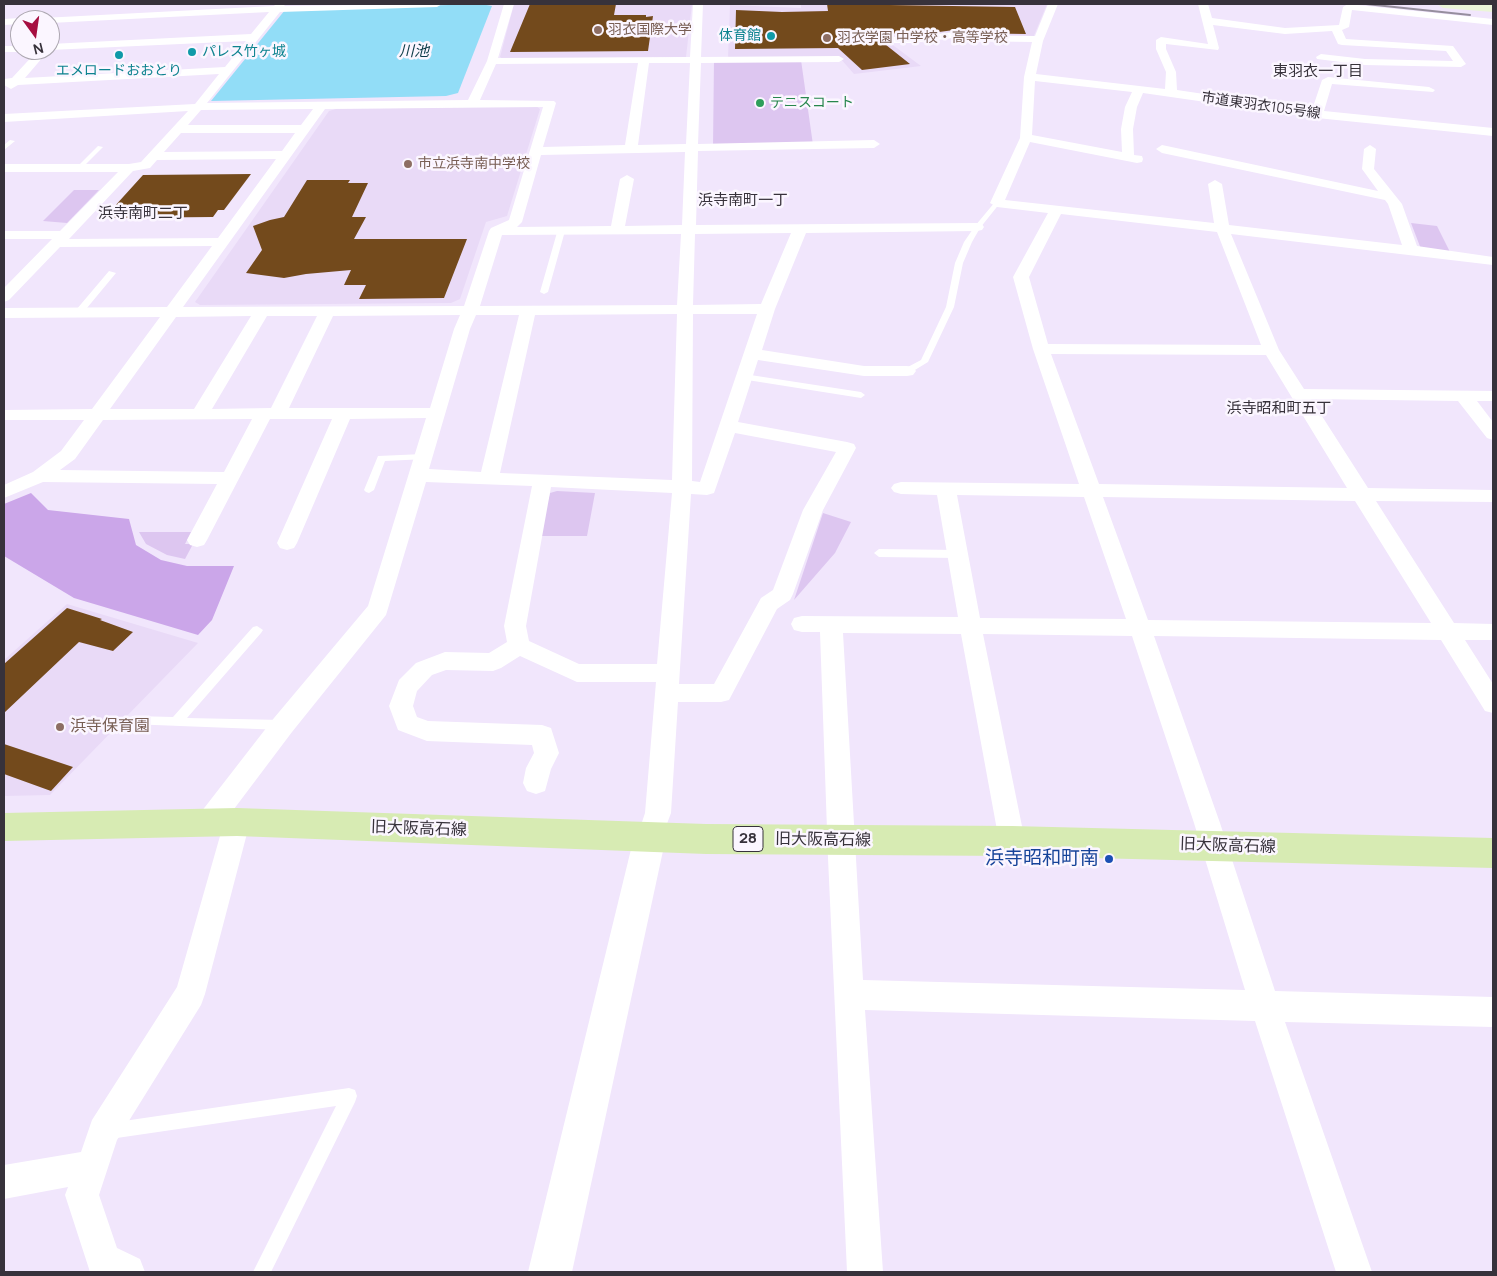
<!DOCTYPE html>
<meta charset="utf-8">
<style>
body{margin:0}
#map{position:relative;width:1497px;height:1276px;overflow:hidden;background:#f1e6fc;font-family:Manrope,sans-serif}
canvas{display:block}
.frame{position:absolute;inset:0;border:5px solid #37323b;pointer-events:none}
.north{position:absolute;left:10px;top:10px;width:50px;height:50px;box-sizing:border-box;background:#fbf6ff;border:1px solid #ada8b1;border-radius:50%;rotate:166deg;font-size:14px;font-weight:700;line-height:20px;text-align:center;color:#37323b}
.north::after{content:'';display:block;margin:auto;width:18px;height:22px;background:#a60e41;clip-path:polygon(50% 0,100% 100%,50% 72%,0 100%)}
</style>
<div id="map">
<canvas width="1497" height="1276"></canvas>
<div class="frame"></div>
<div class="north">N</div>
</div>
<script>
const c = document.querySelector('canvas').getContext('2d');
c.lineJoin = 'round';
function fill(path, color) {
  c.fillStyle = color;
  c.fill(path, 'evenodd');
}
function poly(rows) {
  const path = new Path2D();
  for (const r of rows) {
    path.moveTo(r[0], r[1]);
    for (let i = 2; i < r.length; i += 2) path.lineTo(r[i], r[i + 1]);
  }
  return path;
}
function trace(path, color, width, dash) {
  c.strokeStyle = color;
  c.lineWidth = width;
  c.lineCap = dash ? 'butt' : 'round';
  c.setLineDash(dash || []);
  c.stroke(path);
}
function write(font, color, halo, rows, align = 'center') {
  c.font = font + ' Manrope,"Noto Sans JP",sans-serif';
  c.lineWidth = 5;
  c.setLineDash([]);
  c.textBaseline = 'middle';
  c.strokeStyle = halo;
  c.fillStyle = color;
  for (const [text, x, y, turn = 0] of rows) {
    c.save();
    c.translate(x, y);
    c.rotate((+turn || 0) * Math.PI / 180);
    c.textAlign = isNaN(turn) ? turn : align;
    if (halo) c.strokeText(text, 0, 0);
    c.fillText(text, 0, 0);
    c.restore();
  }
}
fill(poly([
 [514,4,692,4,686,57,503,59,500,57],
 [801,4,1047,4,1033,38,886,40,921,66,854,74,840,58,728,58,730,5,801,8],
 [536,106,540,109,507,216,486,222,460,299,451,303,200,305,195,302,329,111,336,109],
 [67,604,198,643,50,795,4,796,4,660]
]), '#e9daf7');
fill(poly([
 [714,60,801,60,813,145,713,147],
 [74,190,99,190,67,223,43,221],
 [1411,223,1437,226,1450,252,1421,249],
 [557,491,595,493,587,536,539,536,550,493],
 [823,513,851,522,835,553,794,600],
 [139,532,191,532,185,544,193,544,185,559,167,555,146,544]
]), '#ddc6f0');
fill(poly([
 [31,493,48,510,129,519,136,545,161,560,187,566,234,566,212,620,198,635,74,598,4,556,4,504]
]), '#cba6e9');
fill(poly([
 [481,4,492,6,458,93,446,96,211,101,285,10]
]), '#92ddf7');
fill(poly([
 [530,4,616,4,614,15,646,15,646,17,653,16,648,51,510,52],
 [827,4,1015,7,1026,34,965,33,954,30,924,34,871,33,910,64,862,70,838,48,735,49,736,10,782,12,828,11],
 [251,174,224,210,218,210,213,217,104,218,143,175],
 [307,180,350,180,348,183,368,183,352,217,366,217,354,239,467,239,444,298,359,299,366,285,344,285,351,270,306,274,284,278,246,273,262,250,253,226,270,220,284,217],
 [67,608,102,619,100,620,133,632,113,651,79,642,4,713,4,664],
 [4,744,73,767,51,791,4,774]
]), '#734a1c');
fill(poly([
 [10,140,15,141,4,150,4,145,10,140],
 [98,146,103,147,81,169,77,169,77,167,98,146],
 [995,202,1000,203,980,228,972,242,963,263,954,307,928,362,910,373,904,373,904,369,921,360,946,307,955,263,964,242,975,226,995,202],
 [558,229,565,231,548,292,544,294,540,292,558,229],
 [109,271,116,273,82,314,76,314,76,310,109,271],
 [744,374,861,392,865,395,861,398,741,379,740,377,744,374],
 [423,454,428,457,426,459,385,461,374,490,369,493,366,492,364,490,378,456,423,454],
 [879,549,958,550,963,554,958,558,879,557,874,553,879,549],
 [257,626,263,630,261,633,187,718,283,720,287,722,289,725,287,728,283,730,129,724,127,721,129,718,133,716,173,717,253,627,257,626],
 [349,1088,355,1090,357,1096,355,1102,271,1272,253,1272,336,1106,110,1139,104,1137,102,1131,104,1125,110,1123,349,1088]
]), '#fff');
fill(poly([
 [276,4,286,4,284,6,442,4,437,7,280,12,207,103,468,100,487,61,504,4,514,4,498,58,690,57,693,4,703,4,701,57,839,56,844,59,839,62,701,63,698,144,874,140,880,144,874,148,698,151,696,225,977,223,982,224,984,227,982,230,977,231,806,233,775,309,762,350,864,366,907,366,913,367,916,371,913,375,907,376,864,376,758,360,738,422,847,442,854,444,856,448,823,510,793,594,790,600,777,609,729,700,721,702,678,702,671,813,659,845,650,849,641,845,637,837,645,813,656,682,577,682,520,656,501,668,493,671,446,670,432,675,417,691,413,706,417,717,428,721,542,725,551,728,559,753,551,769,545,791,536,794,527,791,523,783,526,768,534,753,532,745,427,741,398,730,389,706,399,680,416,663,445,652,489,653,507,642,504,626,532,486,426,482,386,615,292,732,231,813,237,810,246,814,250,822,205,994,201,1005,117,1140,99,1195,117,1248,140,1259,145,1272,90,1272,65,1195,68,1187,4,1199,4,1165,81,1152,92,1120,177,987,224,822,216,832,207,836,198,832,194,824,198,816,274,718,368,606,426,418,350,419,297,543,294,548,287,550,280,548,277,543,332,419,270,419,207,540,204,545,197,547,190,545,187,540,217,484,43,482,4,498,4,485,33,472,61,451,84,420,4,420,4,410,92,409,160,317,4,318,4,308,167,307,212,246,60,247,9,300,4,302,4,288,52,239,4,239,4,231,60,231,118,172,4,172,4,164,129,164,141,162,188,111,4,122,4,114,195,104,219,74,18,85,11,89,4,85,4,79,12,78,38,50,49,50,25,78,225,67,246,41,50,50,50,44,251,34,269,12,50,23,50,20,41,20,42,18,274,6,276,4],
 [638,63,625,145,543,147,556,103,554,101,480,100,496,64,638,63],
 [649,63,690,63,686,144,638,145,649,63],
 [543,107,509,220,491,228,489,231,464,306,183,307,325,109,543,107],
 [313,109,301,125,188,125,201,110,313,109],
 [181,133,295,133,282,151,164,152,181,133],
 [685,152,682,225,625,226,634,179,627,175,620,179,611,226,517,227,522,222,541,155,685,152],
 [276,159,218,238,69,239,133,171,150,168,157,160,276,159],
 [791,233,761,304,693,305,695,234,791,233],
 [681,234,677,305,480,306,502,235,681,234],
 [677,314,672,480,500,473,535,315,677,314],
 [693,314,757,314,700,482,692,481,693,314],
 [460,315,454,329,430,408,289,408,333,316,460,315],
 [476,315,519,315,481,472,429,469,470,329,476,315],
 [251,316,194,409,110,409,176,317,251,316],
 [267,316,317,316,271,408,212,409,267,316],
 [252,419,224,472,60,470,75,459,103,420,252,419],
 [735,433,836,452,803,510,773,590,761,598,714,684,679,684,691,494,707,495,714,493,735,433],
 [551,487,672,493,657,664,579,664,529,641,526,626,551,487],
 [1048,4,1058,4,1043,41,1036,74,1165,89,1166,72,1156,49,1156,40,1161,37,1208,44,1198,4,1208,4,1212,18,1285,28,1339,25,1343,7,1348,4,1493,19,1493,25,1352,10,1349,27,1342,30,1346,39,1453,46,1466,64,1461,67,1365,65,1317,59,1316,57,1321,54,1365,59,1453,61,1446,51,1342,45,1338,44,1332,31,1285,34,1213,25,1219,48,1218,50,1166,44,1166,49,1176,72,1177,90,1312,110,1322,80,1328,77,1429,87,1435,90,1433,92,1332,84,1324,111,1493,128,1493,136,1317,118,1143,93,1137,107,1133,129,1134,155,1142,156,1143,159,1142,162,1137,163,1030,142,1005,200,1214,223,1208,184,1215,180,1222,184,1229,225,1402,245,1388,204,1385,200,1162,153,1156,149,1162,145,1378,191,1362,169,1364,149,1370,145,1376,149,1374,169,1402,204,1417,246,1493,257,1493,265,1231,234,1279,350,1304,389,1493,391,1493,401,1477,401,1493,422,1493,440,1487,438,1458,401,1311,399,1368,488,1493,490,1493,502,1376,501,1454,623,1493,624,1493,640,1465,640,1493,684,1493,713,1485,711,1441,640,1154,636,1220,823,1275,991,1493,997,1493,1027,1285,1022,1372,1272,1336,1272,1255,1021,865,1010,883,1272,847,1272,828,858,820,632,802,632,794,630,791,624,794,618,802,616,958,617,937,495,901,494,894,492,891,488,894,484,901,482,1079,484,1033,349,1013,277,1048,213,997,207,990,203,1020,138,1024,77,1032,42,964,41,954,38,912,43,887,43,882,40,887,37,912,37,954,32,965,35,1035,36,1048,4],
 [1035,81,1132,92,1125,107,1121,129,1122,152,1032,135,1035,81],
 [1061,214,1217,232,1261,345,1048,344,1029,277,1061,214],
 [1051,354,1266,355,1347,488,1099,484,1051,354],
 [957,495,1084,497,1126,619,980,618,957,495],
 [1103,497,1355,501,1431,623,1148,620,1103,497],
 [843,633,961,634,999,841,1003,849,1012,853,1021,849,1025,841,983,634,1132,636,1194,823,1245,990,863,980,843,633],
 [20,18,24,20,20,20,20,24,4,25,4,19,20,18],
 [4,46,20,46,20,50,25,50,20,52,4,52,4,46]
]), '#fff');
fill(poly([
 [650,823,661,827,666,837,572,1272,528,1272,634,837,639,827,650,823]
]), '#fff');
fill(poly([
 [1437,4,1493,5,1493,12,1443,8,1437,4]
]), '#ebf5d9');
fill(poly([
 [237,808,706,824,1012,826,1493,838,1493,868,1012,856,706,854,237,836,4,841,4,813,237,808]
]), '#d7ebb3');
trace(poly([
 [1366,4,1470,15]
]), '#968e9e', 2);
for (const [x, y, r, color] of [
 [598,30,5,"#8d6e63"],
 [771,36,5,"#0f9aa8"],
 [827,38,5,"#8d6e63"],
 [192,52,5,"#0f9aa8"],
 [119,55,5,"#0f9aa8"],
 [760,103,5,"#2e9e5b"],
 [408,164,5,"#8d6e63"],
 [60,727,5,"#8d6e63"],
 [1109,859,5,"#1a4fb4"]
]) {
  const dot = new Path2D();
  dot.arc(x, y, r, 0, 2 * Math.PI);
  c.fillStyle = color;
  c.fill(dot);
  trace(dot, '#fbf6ff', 2);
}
write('14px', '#785e54', '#fbf6ff', [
 ["羽衣国際大学",608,30],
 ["羽衣学園 中学校・高等学校",837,38],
 ["市立浜寺南中学校",418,164]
], 'left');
write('14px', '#0d838f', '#fbf6ff', [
 ["体育館",761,36],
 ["パレス竹ヶ城",202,52,"left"],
 ["エメロードおおとり",119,71,"center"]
], 'right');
write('14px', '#27864d', '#fbf6ff', [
 ["テニスコート",770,103]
], 'left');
write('14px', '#37323b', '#fbf6ff', [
 ["市道東羽衣105号線",1261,106,8]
]);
write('italic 15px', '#0b3a47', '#fbf6ff', [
 ["川池",414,52]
]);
write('15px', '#37323b', '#fbf6ff', [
 ["東羽衣一丁目",1318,72],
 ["浜寺南町一丁",743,201],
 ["浜寺南町二丁",143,214],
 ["浜寺昭和町五丁",1279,409]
]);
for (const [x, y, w] of [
 [748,839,30]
]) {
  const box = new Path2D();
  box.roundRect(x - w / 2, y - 12.5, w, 25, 4);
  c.fillStyle = '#fbf6ff';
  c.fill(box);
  trace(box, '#37323b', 1);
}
write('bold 15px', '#37323b', null, [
 ["28",748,839]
]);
write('16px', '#785e54', '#fbf6ff', [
 ["浜寺保育園",70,727]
], 'left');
write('16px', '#37323b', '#fbf6ff', [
 ["旧大阪高石線",419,829,2],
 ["旧大阪高石線",823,840,1],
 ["旧大阪高石線",1228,846,2]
]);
write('19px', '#164399', '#fbf6ff', [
 ["浜寺昭和町南",1099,859]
], 'right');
</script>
